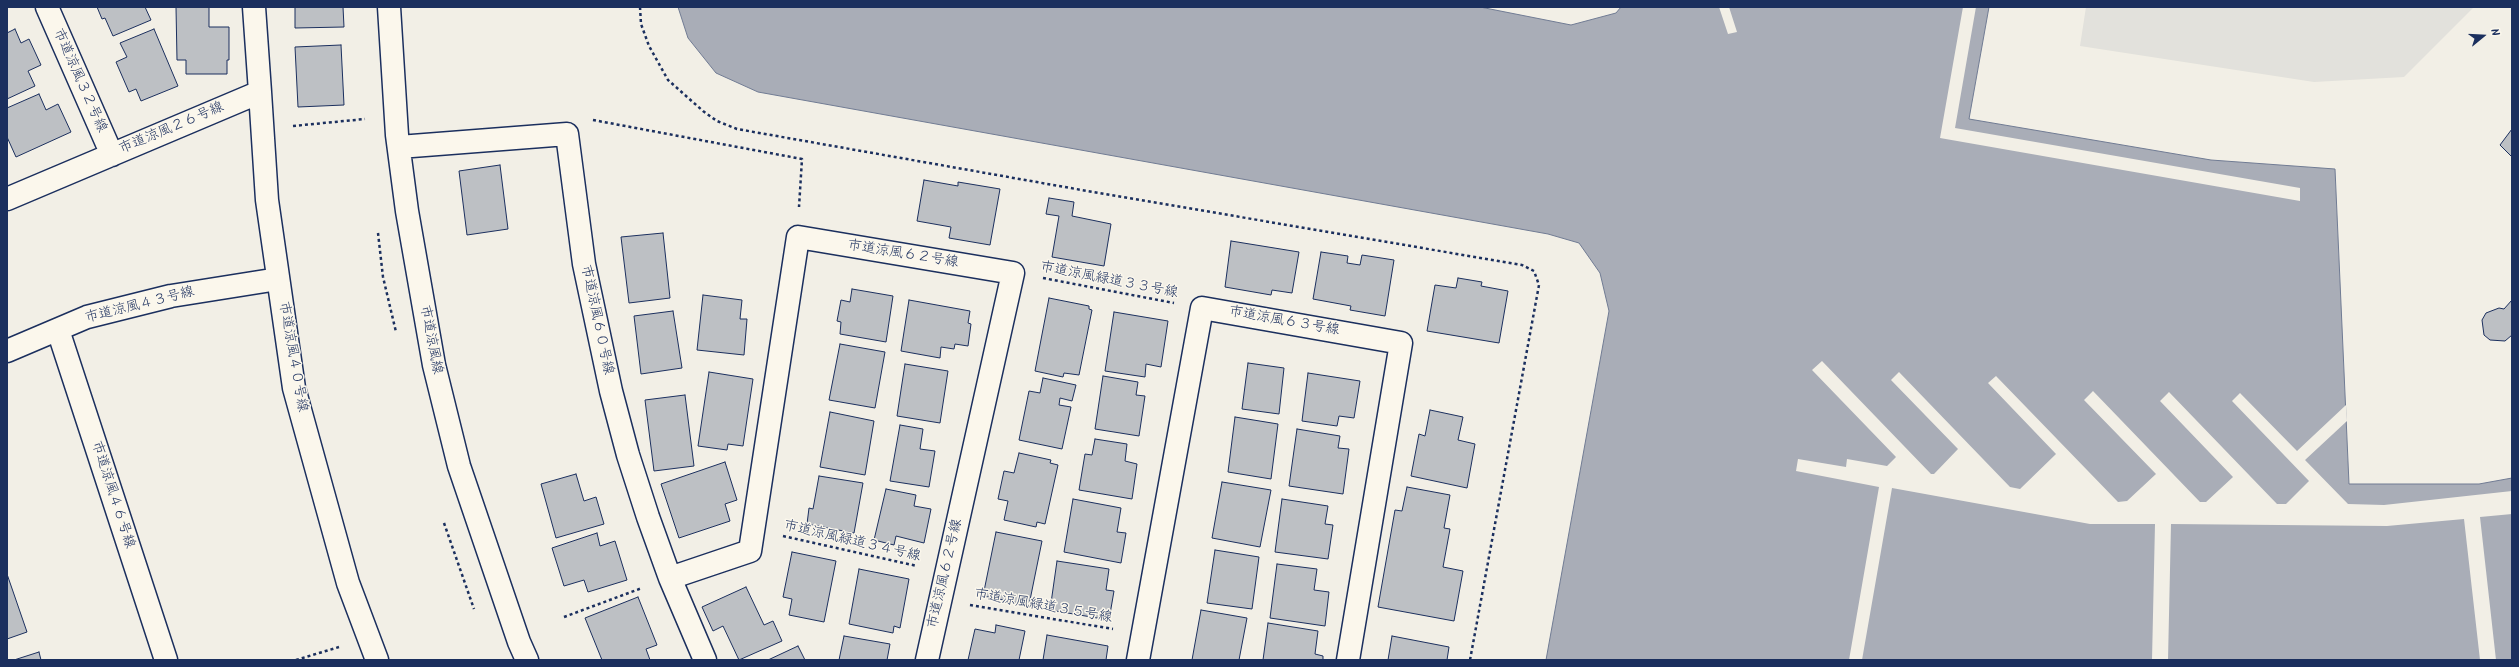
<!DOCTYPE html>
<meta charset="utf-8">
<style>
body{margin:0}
#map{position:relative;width:2519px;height:667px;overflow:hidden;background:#f2efe6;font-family:Kalam,sans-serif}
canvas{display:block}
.frame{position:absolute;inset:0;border:8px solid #1b2f5e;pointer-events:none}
.north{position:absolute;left:2463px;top:16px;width:40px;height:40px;-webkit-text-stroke:3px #fbf7ec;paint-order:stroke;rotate:72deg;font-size:11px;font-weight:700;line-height:16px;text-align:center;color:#1b2f5e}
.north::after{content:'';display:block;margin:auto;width:14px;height:18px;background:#1b2f5e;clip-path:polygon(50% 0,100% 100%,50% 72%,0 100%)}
</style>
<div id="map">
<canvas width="2519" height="667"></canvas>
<div class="frame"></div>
<div class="north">N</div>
</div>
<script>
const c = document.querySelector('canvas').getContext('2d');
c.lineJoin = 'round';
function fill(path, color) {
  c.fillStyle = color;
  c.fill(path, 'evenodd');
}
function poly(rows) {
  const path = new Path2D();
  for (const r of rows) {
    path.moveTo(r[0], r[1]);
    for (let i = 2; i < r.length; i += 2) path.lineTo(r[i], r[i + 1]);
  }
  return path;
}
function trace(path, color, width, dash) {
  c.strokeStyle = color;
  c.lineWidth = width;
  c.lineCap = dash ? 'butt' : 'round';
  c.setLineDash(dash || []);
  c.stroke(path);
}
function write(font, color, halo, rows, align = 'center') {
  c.font = font + ' Kalam,"Klee One",sans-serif';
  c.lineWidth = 3;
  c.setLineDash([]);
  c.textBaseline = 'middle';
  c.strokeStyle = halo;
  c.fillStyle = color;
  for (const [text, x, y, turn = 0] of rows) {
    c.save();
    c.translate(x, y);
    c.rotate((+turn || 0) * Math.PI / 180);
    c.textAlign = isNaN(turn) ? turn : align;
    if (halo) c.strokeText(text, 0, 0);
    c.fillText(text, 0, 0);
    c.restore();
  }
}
fill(poly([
 [2086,7,2474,7,2404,77,2314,82,2080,46]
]), '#e2e1dc');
const water = poly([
 [678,7,1480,7,1571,25,1616,13,1621,7,1989,7,1969,119,2211,160,2335,169,2349,484,2479,484,2512,478,2512,660,1546,660,1609,311,1600,273,1579,243,1548,234,758,92,716,73,688,38,678,7]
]);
fill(water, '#a9adb7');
trace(water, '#707b93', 1);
fill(poly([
 [1719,7,1729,7,1737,32,1728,34],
 [1963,7,1976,7,1955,128,2300,188,2300,201,1940,138],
 [1822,361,1931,474,1934,474,1958,449,1891,380,1899,372,2010,487,2020,489,2056,454,1988,383,1996,376,2118,502,2127,501,2156,474,2084,400,2093,391,2200,502,2206,502,2233,477,2160,401,2169,392,2277,504,2286,504,2309,481,2232,401,2240,393,2297,451,2346,405,2347,421,2305,460,2348,504,2384,505,2512,491,2512,514,2480,517,2496,660,2480,660,2464,519,2387,526,2171,524,2168,660,2152,660,2155,524,2090,524,1892,488,1862,660,1849,660,1879,487,1796,471,1798,459,1846,467,1847,459,1887,466,1896,457,1812,370]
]), '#f2efe6');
const building = poly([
 [97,7,145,7,151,20,113,36,105,18,102,19,97,7],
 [176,7,209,7,209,27,229,27,229,60,227,60,227,74,186,74,186,60,177,60,176,7],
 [295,7,343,7,344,27,295,28,295,7],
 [15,29,21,43,29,39,41,65,28,71,35,86,7,99,7,33,15,29],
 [154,29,178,86,141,101,136,89,129,92,116,62,127,57,120,43,154,29],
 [341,45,344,105,298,107,295,47,341,45],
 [39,94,46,110,58,104,71,132,16,157,7,137,7,108,39,94],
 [2512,129,2512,157,2500,145,2512,129],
 [500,165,508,229,467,235,459,171,500,165],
 [924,180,958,186,958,182,1000,189,990,245,949,238,951,227,917,221,924,180],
 [1049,198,1074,202,1072,216,1111,224,1104,266,1052,257,1059,216,1046,214,1049,198],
 [663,233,670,298,629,303,621,237,663,233],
 [1231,241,1299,252,1292,293,1272,290,1271,295,1225,287,1231,241],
 [1321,252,1348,256,1347,263,1360,265,1362,255,1394,260,1385,316,1350,310,1351,306,1313,299,1321,252],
 [1458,278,1482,282,1481,286,1508,291,1499,343,1427,331,1435,285,1456,288,1458,278],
 [852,289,893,296,886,342,840,334,841,322,837,321,841,300,850,302,852,289],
 [703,295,742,300,740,319,747,319,744,355,697,350,703,295],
 [1049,298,1089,306,1089,309,1092,310,1079,375,1064,373,1063,377,1035,371,1049,298],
 [909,300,970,311,968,323,971,324,968,346,955,344,954,349,941,347,940,358,901,351,909,300],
 [2512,300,2512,335,2505,341,2490,340,2484,335,2482,320,2486,313,2499,308,2504,309,2512,300],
 [673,311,682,368,641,374,634,316,673,311],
 [1114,312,1168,321,1161,367,1146,364,1145,377,1105,371,1114,312],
 [840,344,885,352,875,408,829,400,840,344],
 [1248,363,1284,368,1279,414,1242,409,1248,363],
 [905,364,948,371,940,423,897,416,905,364],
 [709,372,753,379,743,446,728,444,727,450,698,446,709,372],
 [1308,373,1360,381,1354,418,1339,416,1337,426,1302,421,1308,373],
 [1103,376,1138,382,1136,395,1145,396,1139,436,1095,429,1103,376],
 [1043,378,1076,385,1072,401,1060,398,1059,405,1071,407,1062,449,1019,440,1029,391,1040,393,1043,378],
 [685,395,694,466,654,471,645,400,685,395],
 [1430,410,1463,417,1458,440,1475,444,1467,488,1411,476,1419,434,1425,436,1430,410],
 [830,412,874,421,865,475,820,467,830,412],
 [1235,417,1278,424,1271,479,1228,472,1235,417],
 [900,425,923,429,920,449,935,451,929,487,890,481,900,425],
 [1297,429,1340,436,1338,448,1349,449,1343,494,1289,486,1297,429],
 [1095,439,1127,444,1125,461,1137,464,1132,499,1079,490,1085,454,1092,455,1095,439],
 [1019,453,1051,460,1050,463,1058,465,1045,524,1037,522,1036,527,1004,520,1008,501,998,499,1004,471,1014,473,1019,453],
 [725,462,737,500,725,504,730,521,679,538,661,484,725,462],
 [576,474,584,501,596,497,604,524,556,538,541,484,576,474],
 [819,476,863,483,854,533,807,524,809,508,813,509,819,476],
 [1222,482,1271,490,1260,547,1212,538,1222,482],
 [1407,487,1450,495,1444,528,1450,529,1443,567,1463,571,1454,621,1378,607,1395,510,1402,511,1407,487],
 [886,489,916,495,914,506,931,509,924,543,896,536,894,545,874,540,886,489],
 [1073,499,1121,508,1117,532,1126,533,1121,563,1064,552,1073,499],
 [1282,499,1328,506,1325,524,1333,525,1328,559,1275,552,1282,499],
 [996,532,1042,541,1029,605,983,596,996,532],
 [597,533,600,546,615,541,627,580,588,592,584,580,564,586,552,548,597,533],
 [1215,550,1259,557,1252,609,1207,603,1215,550],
 [792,552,836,561,824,622,789,615,792,599,783,597,792,552],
 [1057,561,1109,569,1106,590,1114,591,1109,620,1050,610,1057,561],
 [1277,564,1317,569,1314,590,1329,592,1325,626,1270,618,1277,564],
 [859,569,909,579,900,628,894,626,893,633,849,624,859,569],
 [7,574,27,632,7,639,7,574],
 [746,587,764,625,773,621,782,641,739,660,723,626,713,631,702,607,746,587],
 [638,597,657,645,646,649,650,660,602,660,585,618,638,597],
 [1201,610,1247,618,1239,660,1192,660,1201,610],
 [1268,623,1318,631,1315,654,1323,656,1323,660,1263,660,1268,623],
 [996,625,1025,631,1019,660,968,660,975,629,995,633,996,625],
 [1047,635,1108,646,1106,660,1043,660,1047,635],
 [844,636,890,644,887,660,839,660,844,636],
 [1392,636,1449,647,1447,660,1388,660,1392,636],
 [798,646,805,660,768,660,798,646],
 [39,652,41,660,14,660,39,652]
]);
fill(building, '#bdc0c4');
trace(building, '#1b2f5e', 1);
const minor = poly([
 [47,7,112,155],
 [389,7,397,135,407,211,434,365,459,466,519,642,527,660],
 [260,92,267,200,294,388,348,583,377,660],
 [399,147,567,134,584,264,611,391,628,455,648,517,670,578,705,660],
 [7,199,260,92,254,7],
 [58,330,166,660],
 [7,351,87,317,171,296,278,279],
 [670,578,750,551,798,237,1013,273,927,660],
 [1138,660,1202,308,1401,343,1348,660]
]);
trace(minor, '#1b2f5e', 25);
trace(poly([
 [640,7,641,24,649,46,668,80,703,111,717,121,737,129,1076,189,1522,265,1534,271,1539,285,1470,660],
 [593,120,802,159,799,207],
 [293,126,365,119],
 [378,233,383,277,396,332],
 [1043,278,1174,303],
 [444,523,474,609],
 [783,536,917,566],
 [970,605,1113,629],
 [564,617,642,588],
 [296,660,339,647]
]), '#1b2f5e', 2.5, [3, 3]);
trace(minor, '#fbf7ec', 22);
write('14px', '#1b2f5e', '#fbf7ec', [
 ["市道涼風３２号線",79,81,66],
 ["市道涼風２６号線",172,129,-23],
 ["市道涼風６２号線",903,255,9],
 ["市道涼風緑道３３号線",1109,281,11],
 ["市道涼風４３号線",140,306,-14],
 ["市道涼風６０号線",596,320,78],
 ["市道涼風６３号線",1284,322,10],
 ["市道涼風線",430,340,79],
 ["市道涼風４０号線",292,357,80],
 ["市道涼風４６号線",112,495,72],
 ["市道涼風緑道３４号線",852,542,13],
 ["市道涼風６２号線",946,574,-77],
 ["市道涼風緑道３５号線",1043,607,10]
]);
</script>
